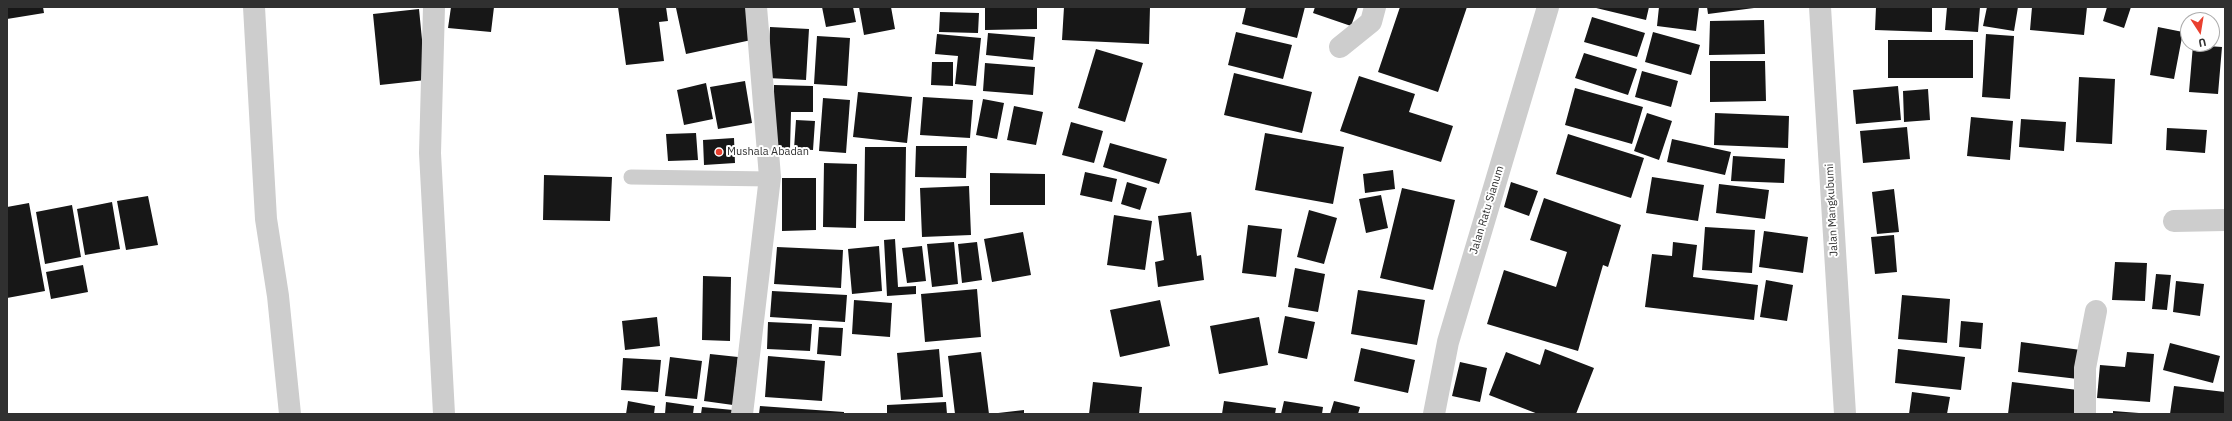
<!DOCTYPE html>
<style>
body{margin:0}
#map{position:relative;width:2232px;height:421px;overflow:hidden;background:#fff;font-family:"IBM Plex Sans",sans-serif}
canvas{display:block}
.frame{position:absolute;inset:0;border:8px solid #303030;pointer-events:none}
.north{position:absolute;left:2180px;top:12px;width:40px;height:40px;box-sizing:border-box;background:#fff;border:1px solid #acacac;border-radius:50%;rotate:168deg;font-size:11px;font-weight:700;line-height:16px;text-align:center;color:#303030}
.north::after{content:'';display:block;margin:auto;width:14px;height:18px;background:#e9402f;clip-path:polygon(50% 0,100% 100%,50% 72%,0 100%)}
</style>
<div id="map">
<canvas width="2232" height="421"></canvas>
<div class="frame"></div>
<div class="north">U</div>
</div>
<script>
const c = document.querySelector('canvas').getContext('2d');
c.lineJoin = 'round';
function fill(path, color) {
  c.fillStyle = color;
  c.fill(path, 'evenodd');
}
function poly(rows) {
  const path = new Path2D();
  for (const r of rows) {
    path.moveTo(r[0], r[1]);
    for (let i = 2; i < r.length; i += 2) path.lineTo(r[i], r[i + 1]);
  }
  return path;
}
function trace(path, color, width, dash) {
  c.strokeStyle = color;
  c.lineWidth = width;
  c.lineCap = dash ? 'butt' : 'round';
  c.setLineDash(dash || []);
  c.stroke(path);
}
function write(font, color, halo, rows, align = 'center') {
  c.font = font + ' "IBM Plex Sans",sans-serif';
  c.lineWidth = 4;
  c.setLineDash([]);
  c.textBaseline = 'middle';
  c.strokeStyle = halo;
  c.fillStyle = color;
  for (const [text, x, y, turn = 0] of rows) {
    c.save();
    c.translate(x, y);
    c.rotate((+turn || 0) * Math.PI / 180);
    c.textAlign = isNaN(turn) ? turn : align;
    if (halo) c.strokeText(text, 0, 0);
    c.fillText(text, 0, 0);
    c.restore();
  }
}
fill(poly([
 [7,7,43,7,44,13,7,19],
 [451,7,494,7,491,32,448,28],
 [618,7,666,7,668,21,659,22,664,61,626,65],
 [749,7,756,39,686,54,676,8],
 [822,7,853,7,856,22,826,27],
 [859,7,891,7,895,29,864,35],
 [985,7,1037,7,1037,29,985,30],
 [1064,7,1150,7,1149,44,1062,40],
 [1246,7,1305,7,1297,38,1242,24],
 [1315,7,1358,7,1351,26,1313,13],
 [1400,7,1467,7,1438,92,1378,72],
 [1592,7,1649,7,1646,20],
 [1659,7,1699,7,1696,31,1657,26],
 [1707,7,1753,7,1754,8,1708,14],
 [1876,7,1932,7,1932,32,1875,30],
 [1947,7,1980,7,1978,32,1945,30],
 [1987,7,2018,7,2014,31,1983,26],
 [2032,7,2087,7,2084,35,2030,30],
 [2107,7,2131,7,2124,28,2103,21],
 [419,9,426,80,380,85,373,14],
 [940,12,979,13,978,33,939,32],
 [1592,17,1645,33,1637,57,1584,42],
 [1764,20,1765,54,1709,55,1710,21],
 [770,27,809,29,806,80,768,78],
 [2158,27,2183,32,2174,79,2150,75],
 [1236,32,1292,45,1283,79,1228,65],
 [1653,32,1700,45,1691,75,1645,62],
 [988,33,1035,37,1033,60,986,55],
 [937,34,981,38,976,86,955,84,958,56,935,54],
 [1986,34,2014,36,2010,99,1982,97],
 [817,36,850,38,847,86,814,84],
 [1888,40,1973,40,1973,78,1888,78],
 [2193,45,2222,47,2218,94,2189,92],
 [1096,49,1143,63,1125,122,1078,108],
 [1584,53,1637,69,1628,95,1575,78],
 [1710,61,1765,61,1766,101,1710,102],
 [932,62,953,62,953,86,931,85],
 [985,63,1035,67,1033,95,983,91],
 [1642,71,1678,81,1671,107,1635,97],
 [1234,73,1312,92,1302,133,1224,115],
 [1359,76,1415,94,1409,112,1453,126,1441,162,1340,131],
 [2079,77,2115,79,2112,144,2076,142],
 [745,81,752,123,718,129,710,87],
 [706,83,713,119,684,125,677,90],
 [774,85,813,86,813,112,791,112,790,149,774,149],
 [1898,86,1901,120,1856,124,1853,90],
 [1575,88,1643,107,1632,144,1565,125],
 [1928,89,1930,120,1904,122,1903,91],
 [858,92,912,97,907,143,853,137],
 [923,97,973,100,970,138,920,135],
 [823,98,850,100,846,153,819,151],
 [983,99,1004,103,997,139,976,135],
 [1014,106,1043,112,1036,145,1007,140],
 [1647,113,1672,121,1659,160,1634,151],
 [1715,113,1789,116,1788,148,1714,145],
 [1971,117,2013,121,2010,160,1967,156],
 [2021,119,2066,122,2064,151,2019,147],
 [796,120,815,121,813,150,794,149],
 [1071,122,1103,131,1094,163,1062,155],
 [1907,127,1910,159,1863,163,1860,131],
 [2167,128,2207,130,2205,153,2166,150],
 [696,133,698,160,668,161,666,134],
 [1265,133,1344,147,1333,204,1255,190],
 [1568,134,1644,158,1631,198,1556,174],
 [734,138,735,163,704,165,703,140],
 [1672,139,1731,152,1725,175,1667,162],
 [1110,143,1167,159,1159,184,1103,167],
 [916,146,967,146,966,178,915,177],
 [865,147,906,147,905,221,864,221],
 [1733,156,1785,159,1784,183,1731,181],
 [824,163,857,164,856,228,823,227],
 [1393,170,1395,189,1365,193,1363,174],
 [1085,172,1117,179,1112,202,1080,195],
 [990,173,1045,174,1045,205,990,205],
 [544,175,612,177,610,221,543,220],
 [1652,177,1704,185,1698,221,1646,213],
 [782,178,816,178,816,230,782,231],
 [1127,182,1147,188,1140,210,1121,204],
 [1511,182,1538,191,1529,216,1504,207],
 [1719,184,1769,190,1765,219,1716,213],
 [969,186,971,235,922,237,920,188],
 [1402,188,1455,200,1433,290,1380,278],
 [1894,189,1899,232,1877,234,1872,192],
 [1381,195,1388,228,1366,233,1359,199],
 [148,196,158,245,126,250,117,201],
 [1544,198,1621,225,1608,267,1603,265,1578,351,1487,324,1504,270,1556,287,1567,252,1530,240],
 [112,202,120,249,85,255,77,209],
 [29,203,45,291,7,298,7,207],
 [72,205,81,257,45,264,36,212],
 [1309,210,1337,218,1324,264,1297,257],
 [1191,212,1197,256,1201,255,1204,280,1158,287,1155,262,1164,260,1158,216],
 [1114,215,1152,221,1145,270,1107,265],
 [1248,225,1282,229,1276,277,1242,273],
 [1705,227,1755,230,1752,273,1702,270],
 [1764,231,1808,237,1803,273,1759,267],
 [1023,232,1031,275,992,282,984,239],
 [1894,235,1897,272,1875,274,1871,237],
 [895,239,898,287,916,286,916,294,887,296,884,240],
 [954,242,958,284,932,287,927,244],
 [977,242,982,280,962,283,958,244],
 [1673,242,1697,245,1693,277,1758,285,1754,320,1645,307,1652,254,1672,256],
 [879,246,882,291,852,294,848,249],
 [922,246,926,281,907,283,902,248],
 [777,247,843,250,841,288,774,284],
 [2115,262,2147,263,2145,301,2112,300],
 [83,265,88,292,51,299,46,272],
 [1295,268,1325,274,1318,312,1288,307],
 [2156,274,2171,275,2167,310,2152,309],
 [703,276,731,277,730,341,702,340],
 [1766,280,1793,285,1787,321,1760,317],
 [2176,281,2204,284,2200,316,2173,312],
 [977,289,981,337,925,342,921,294],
 [1358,290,1425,300,1417,345,1351,334],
 [772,291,847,295,845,322,770,317],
 [1902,295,1950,299,1947,343,1898,339],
 [854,300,892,303,890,337,852,334],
 [1160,300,1170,346,1120,357,1110,310],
 [1285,316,1315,322,1307,359,1278,353],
 [657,317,660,346,625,350,622,321],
 [1259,317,1268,365,1219,374,1210,326],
 [1961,321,1983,323,1981,349,1959,347],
 [768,322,812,324,810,351,767,349],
 [819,327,843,328,841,356,817,354],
 [2021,342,2081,350,2078,379,2018,372],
 [2170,343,2220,356,2213,383,2163,370],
 [1361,348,1415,360,1408,393,1354,381],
 [939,349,943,397,901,400,897,353],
 [1545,349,1594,368,1576,414,1538,414,1489,395,1506,352,1540,365],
 [1898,349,1965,357,1961,390,1895,383],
 [981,352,989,414,955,414,948,356],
 [2127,352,2154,354,2150,402,2097,398,2100,365,2125,367],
 [710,354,738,357,733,405,704,401],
 [768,356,825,361,822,401,765,397],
 [670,357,702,361,697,399,665,396],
 [623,358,661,360,658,392,621,390],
 [1460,362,1487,368,1480,402,1452,396],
 [1093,382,1142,387,1139,414,1089,414],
 [2012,382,2078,390,2076,414,2008,414],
 [2174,386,2225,392,2225,414,2170,414],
 [1912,392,1950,397,1947,414,1909,414],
 [628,401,655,406,654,414,626,414],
 [1224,401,1276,408,1275,414,1222,414],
 [1284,401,1323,407,1322,414,1281,414],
 [1334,401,1360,407,1358,414,1330,414],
 [666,402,694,406,693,414,665,414],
 [946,402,947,414,887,414,887,405],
 [760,406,844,412,844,414,759,414],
 [702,407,733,410,732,414,701,414],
 [1024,410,1024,414,998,414,998,413],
 [2113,411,2139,413,2139,414,2113,414]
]), '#171717');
trace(poly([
 [631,177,770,179]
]), '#cdcdcd', 15);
trace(poly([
 [254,7,266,219,278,296,290,414],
 [434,7,430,153,444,414],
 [1820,7,1845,414],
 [1340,47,1371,22,1375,7],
 [2174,221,2225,220],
 [742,414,770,177,756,7],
 [1434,414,1448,342,1548,7],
 [2085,414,2085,368,2096,311]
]), '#cdcdcd', 22);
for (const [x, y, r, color] of [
 [719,152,4,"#e9402f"]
]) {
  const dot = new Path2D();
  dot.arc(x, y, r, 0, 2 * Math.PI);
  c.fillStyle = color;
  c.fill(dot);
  trace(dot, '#fff', 1.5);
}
write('11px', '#303030', '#fff', [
 ["Mushala Abadan",727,152]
], 'left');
write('11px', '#303030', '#fff', [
 ["Jalan Ratu Sianum",1487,210,-73],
 ["Jalan Mangkubumi",1832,210,-93]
]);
</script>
